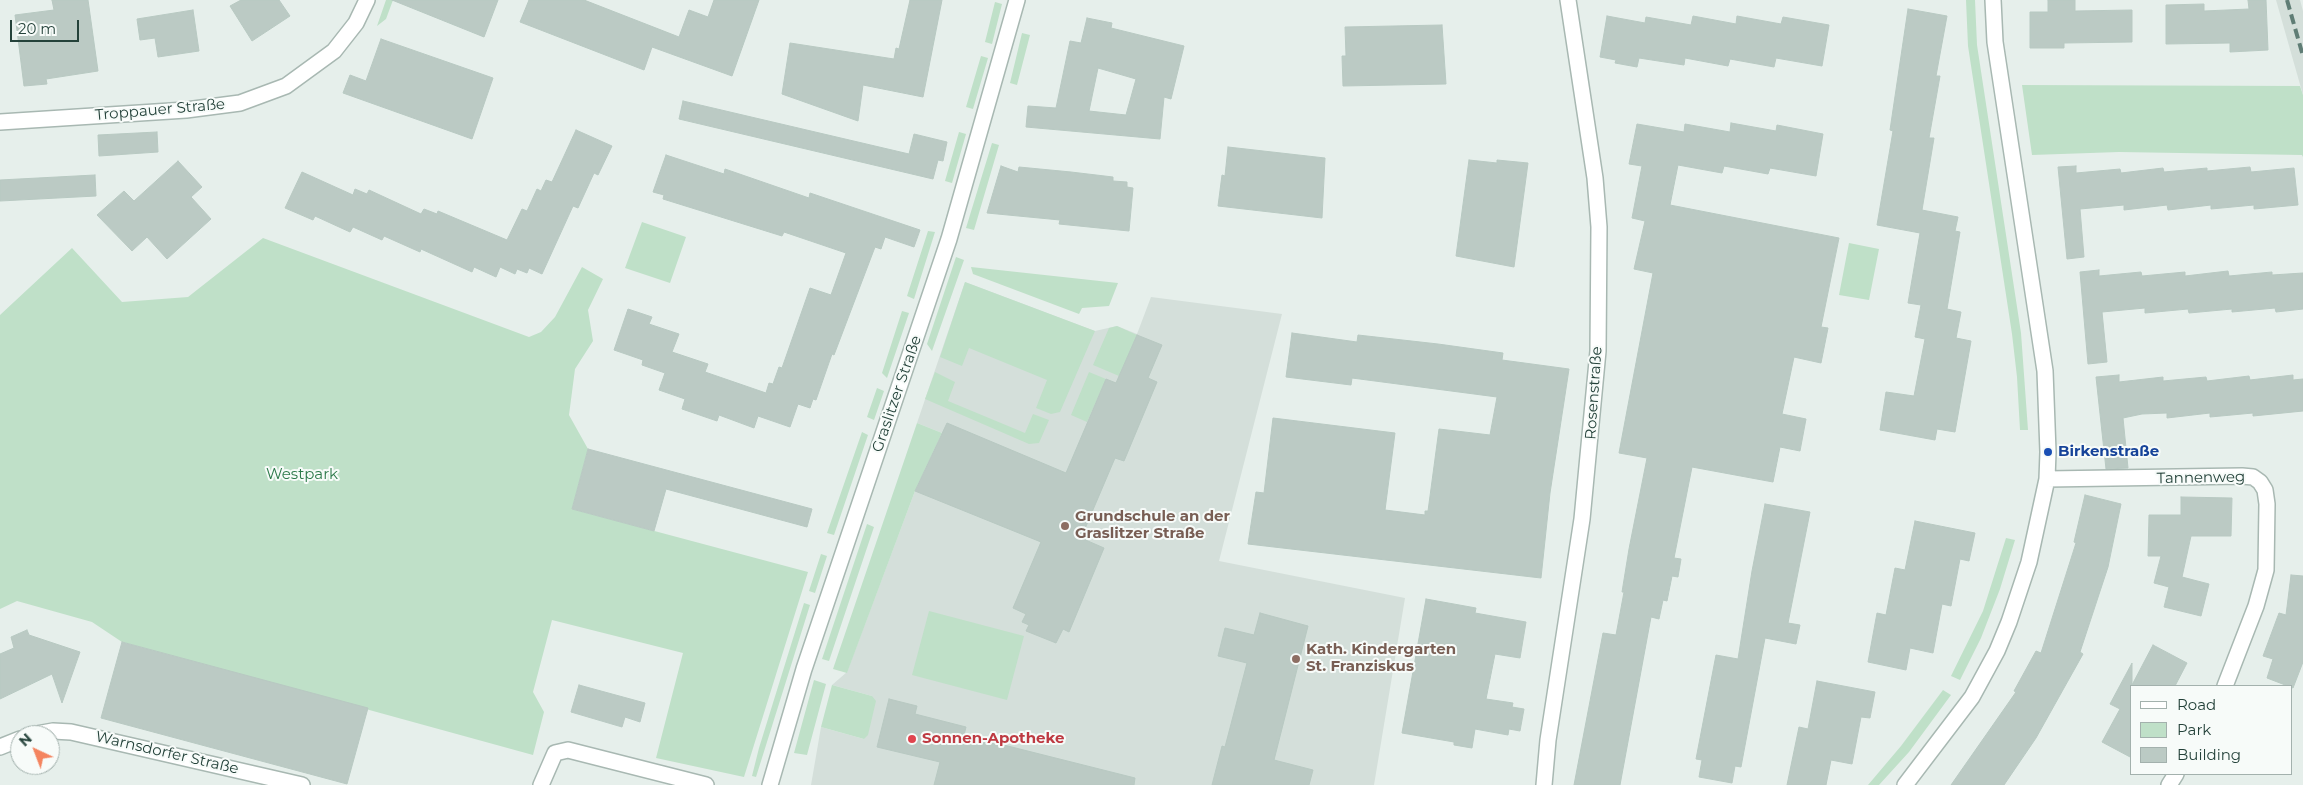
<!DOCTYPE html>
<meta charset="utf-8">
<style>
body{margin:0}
#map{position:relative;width:2303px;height:785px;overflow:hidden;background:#e6efeb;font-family:Montserrat,sans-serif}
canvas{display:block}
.legend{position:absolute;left:2130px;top:685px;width:162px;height:90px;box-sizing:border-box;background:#f7fbf9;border:1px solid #a3b1ad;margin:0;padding:6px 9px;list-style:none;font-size:15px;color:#24423a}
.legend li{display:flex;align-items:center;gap:10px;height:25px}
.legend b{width:25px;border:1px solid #a3b1ad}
.north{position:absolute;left:10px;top:725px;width:50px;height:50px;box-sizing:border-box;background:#f7fbf9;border:1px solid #a3b1ad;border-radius:50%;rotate:317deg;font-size:14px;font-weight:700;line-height:20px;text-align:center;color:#24423a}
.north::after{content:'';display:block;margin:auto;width:18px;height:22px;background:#f4845f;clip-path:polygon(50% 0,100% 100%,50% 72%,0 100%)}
.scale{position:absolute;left:10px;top:20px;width:69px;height:22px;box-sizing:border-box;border:2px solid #24423a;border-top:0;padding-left:6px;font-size:15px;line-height:18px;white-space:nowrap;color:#24423a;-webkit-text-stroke:4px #f7fbf9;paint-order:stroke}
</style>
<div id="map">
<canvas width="2303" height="785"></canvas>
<ul class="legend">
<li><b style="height:6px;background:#fff"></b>Road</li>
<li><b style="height:14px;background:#bfe0c8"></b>Park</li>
<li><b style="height:14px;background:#bbcac4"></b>Building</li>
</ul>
<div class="north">N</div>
<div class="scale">20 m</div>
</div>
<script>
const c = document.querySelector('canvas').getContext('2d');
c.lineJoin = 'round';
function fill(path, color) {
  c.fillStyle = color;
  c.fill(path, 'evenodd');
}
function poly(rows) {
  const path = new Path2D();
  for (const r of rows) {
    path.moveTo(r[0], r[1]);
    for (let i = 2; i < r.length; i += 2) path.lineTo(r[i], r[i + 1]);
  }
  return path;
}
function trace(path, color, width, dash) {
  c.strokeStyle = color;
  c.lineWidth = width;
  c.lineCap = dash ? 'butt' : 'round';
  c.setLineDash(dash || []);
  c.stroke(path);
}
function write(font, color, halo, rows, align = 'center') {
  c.font = font + ' Montserrat,sans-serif';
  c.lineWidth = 4;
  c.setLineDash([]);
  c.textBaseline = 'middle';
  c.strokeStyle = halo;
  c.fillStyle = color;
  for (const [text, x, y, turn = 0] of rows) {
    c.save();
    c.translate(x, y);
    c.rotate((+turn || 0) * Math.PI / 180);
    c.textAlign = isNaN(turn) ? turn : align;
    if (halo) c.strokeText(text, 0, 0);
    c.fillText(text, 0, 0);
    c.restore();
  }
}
fill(poly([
 [2276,0,2300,0,2303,11,2303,95],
 [965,282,1095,331,1117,326,1137,334,1151,297,1282,314,1219,561,1405,598,1374,785,811,785,821,727,864,739,872,696,832,685,847,672,915,491,942,433,917,423]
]), '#d4dfda');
fill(poly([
 [386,0,393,0,386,19,377,26],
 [1966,0,1975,0,1977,45,2021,333,2028,430,2020,430,2017,377,2012,334,1968,46],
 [995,2,1002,4,992,44,985,42],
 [1022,33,1030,35,1017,85,1010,83],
 [981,56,988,58,973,109,966,107],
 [2022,85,2300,86,2303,95,2303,157,2302,155,2119,152,2032,155],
 [959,132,966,134,952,183,945,181],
 [992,143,999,145,974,230,966,228],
 [642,222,686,237,670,283,625,268],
 [928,231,935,232,914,299,907,296],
 [263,238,529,337,541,332,555,317,582,267,603,279,588,310,593,341,575,369,569,415,588,449,572,509,808,572,744,777,656,758,683,653,552,620,533,692,544,712,533,755,122,642,92,622,17,601,0,609,0,315,72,248,122,302,188,297],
 [1849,243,1879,249,1869,300,1839,295],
 [956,257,964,260,932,351,927,344],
 [971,267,1118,283,1109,306,1082,308,1079,314,973,274],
 [965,282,1095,331,1060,412,1051,414,1036,408,1047,380,969,348,962,366,940,357],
 [902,311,909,313,887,378,882,373],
 [1117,326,1137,335,1119,376,1093,365,1109,328],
 [935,372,955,382,948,401,1025,433,1033,414,1049,420,1039,443,1029,444,925,399],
 [1089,372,1106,379,1087,422,1071,415],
 [877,388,884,391,874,420,867,417],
 [917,423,942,433,915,491,847,673,833,669],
 [862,432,868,435,834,535,827,533],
 [867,524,874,527,829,661,822,659],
 [2006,538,2015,540,2000,589,1981,638,1960,680,1951,676,1983,611],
 [821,554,827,556,815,593,809,591],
 [804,603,810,605,756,777,752,776,759,748],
 [929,611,1024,636,1007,700,912,675],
 [814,680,826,684,807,755,794,753],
 [832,685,872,696,876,701,868,735,864,739,821,727],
 [1943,690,1951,695,1909,752,1879,785,1868,785,1901,746]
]), '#bfe0c8');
const building = poly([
 [52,0,88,0,98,71,46,79,47,84,24,86,15,15,54,10,52,0],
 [241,0,279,0,290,16,252,41,230,6,241,0],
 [392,0,498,0,484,37,392,0],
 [529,0,584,0,679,37,689,10,708,17,714,0,759,0,732,76,652,47,644,70,520,22,529,0],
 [910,0,942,0,923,97,863,85,858,121,782,94,790,43,894,59,896,48,899,49,910,0],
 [2048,0,2075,0,2075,11,2132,10,2132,42,2064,43,2064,48,2030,48,2030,12,2048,12,2048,0],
 [2248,0,2266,0,2268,50,2230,52,2230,43,2166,44,2166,5,2204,4,2204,11,2249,9,2248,0],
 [1908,9,1947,16,1936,76,1940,76,1929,138,1934,138,1922,210,1958,217,1955,231,1960,232,1947,309,1961,312,1956,338,1971,341,1955,432,1937,429,1935,440,1880,430,1886,392,1914,396,1925,339,1915,337,1921,305,1908,303,1920,233,1877,225,1893,131,1890,130,1908,9],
 [193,10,199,51,158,57,155,38,140,40,137,19,193,10],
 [1607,16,1645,23,1646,17,1691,25,1693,16,1736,24,1737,16,1781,24,1783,17,1829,25,1822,66,1776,58,1774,67,1730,59,1728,66,1685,58,1684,65,1639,58,1637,67,1615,63,1616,60,1600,57,1607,16],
 [1087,18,1112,23,1111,28,1184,46,1171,99,1164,97,1160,139,1026,127,1028,106,1056,108,1070,41,1081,43,1087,18],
 [1098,68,1136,79,1126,115,1089,111,1098,68],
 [1442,25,1446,84,1343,86,1342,56,1346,56,1345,27,1442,25],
 [381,39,493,78,472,139,343,93,350,75,366,81,381,39],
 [683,101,909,154,914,134,947,142,943,161,938,160,933,179,679,119,683,101],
 [1731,123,1776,131,1777,125,1823,134,1816,176,1770,168,1768,174,1724,166,1722,173,1678,165,1670,205,1839,238,1821,327,1828,328,1821,363,1794,357,1782,414,1806,419,1800,451,1780,447,1773,482,1692,467,1674,558,1681,559,1678,577,1672,576,1667,601,1663,600,1659,619,1651,617,1620,785,1574,785,1603,633,1616,635,1624,592,1622,592,1629,549,1647,458,1619,453,1653,273,1634,269,1645,221,1632,218,1642,166,1629,164,1637,124,1684,132,1685,124,1730,132,1731,123],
 [576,130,612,146,598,175,594,173,578,208,573,206,542,274,529,268,527,273,517,269,515,274,500,267,496,277,474,267,472,272,421,249,420,252,384,236,382,240,353,227,350,232,315,216,313,220,285,208,302,172,353,195,355,189,367,194,369,190,421,214,424,209,437,214,438,211,507,240,522,209,527,211,537,189,541,191,546,180,552,182,576,130],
 [157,132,158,152,99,156,98,135,157,132],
 [1228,147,1325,158,1322,218,1218,206,1222,175,1225,176,1228,147],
 [666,155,724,174,725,169,809,198,810,193,920,230,914,247,885,237,881,249,875,247,834,355,832,354,816,400,813,399,810,408,798,404,790,427,758,416,754,428,719,415,717,421,682,409,685,399,659,390,665,373,642,365,643,360,614,350,628,309,652,317,649,324,679,334,672,352,708,364,705,372,766,393,769,383,773,384,779,367,782,368,810,288,831,295,846,253,784,232,782,236,663,199,664,195,653,192,666,155],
 [1469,160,1497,163,1497,160,1528,163,1514,267,1456,256,1469,160],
 [178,161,202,187,191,197,211,219,167,259,147,237,132,251,97,215,124,191,134,201,178,161],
 [1001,166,1018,172,1019,167,1071,172,1113,177,1113,181,1127,182,1127,187,1133,188,1129,231,1059,224,1060,220,987,213,1001,166],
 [2076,166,2076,173,2120,169,2121,173,2163,168,2164,172,2207,168,2207,171,2250,167,2251,172,2294,168,2298,205,2254,209,2254,205,2211,209,2211,205,2168,210,2167,205,2124,210,2124,205,2080,209,2084,257,2067,259,2058,167,2076,166],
 [95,175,96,196,0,201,0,180,95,175],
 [2099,270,2099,276,2141,272,2142,276,2185,272,2185,276,2228,271,2229,276,2272,272,2272,275,2303,273,2303,309,2276,312,2275,308,2232,312,2232,309,2189,313,2188,309,2145,313,2145,308,2102,312,2107,362,2088,364,2080,272,2099,270],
 [1292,333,1357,342,1358,335,1438,344,1503,353,1502,360,1569,369,1550,493,1541,578,1248,544,1256,492,1264,493,1273,418,1395,433,1385,510,1425,515,1425,511,1428,511,1439,429,1490,435,1497,397,1352,378,1351,385,1286,377,1292,333],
 [1137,335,1162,345,1148,378,1157,382,1124,461,1115,458,1081,538,1104,548,1069,632,1063,629,1056,643,1026,631,1029,625,1022,622,1026,614,1013,608,1041,542,915,491,947,423,1066,473,1106,379,1116,383,1137,335],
 [2119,375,2119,382,2163,377,2163,381,2206,377,2207,381,2249,376,2250,380,2293,375,2293,380,2303,379,2303,411,2253,416,2253,413,2210,417,2210,413,2167,418,2167,413,2142,414,2123,418,2128,468,2106,469,2096,377,2119,375],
 [588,449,812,509,807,527,666,489,654,531,572,509,588,449],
 [2085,495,2121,504,2108,567,2080,652,2083,654,2036,738,2004,785,1951,785,2016,692,2014,691,2036,651,2041,653,2076,543,2074,542,2085,495],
 [2181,497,2232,498,2231,536,2191,536,2182,577,2209,584,2201,616,2164,607,2169,587,2154,583,2161,556,2148,556,2149,515,2181,515,2181,497],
 [1765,504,1810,512,1788,623,1800,625,1796,644,1765,638,1741,767,1735,766,1732,783,1699,777,1702,760,1696,759,1716,655,1738,659,1752,571,1765,504],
 [1915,521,1975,533,1969,561,1960,559,1951,606,1942,604,1933,653,1910,648,1906,670,1868,662,1877,613,1886,615,1895,568,1905,570,1915,521],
 [2291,575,2303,576,2303,662,2293,688,2267,678,2273,659,2263,656,2279,613,2286,615,2291,575],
 [1426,599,1476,608,1475,613,1526,622,1520,658,1495,654,1486,699,1513,703,1512,707,1524,709,1520,731,1509,729,1508,735,1475,729,1472,748,1454,745,1454,742,1402,733,1426,599],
 [1260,613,1308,626,1274,760,1313,770,1309,785,1212,785,1222,746,1225,747,1247,663,1218,656,1225,628,1254,635,1260,613],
 [27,630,29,635,80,652,62,703,52,674,0,699,0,654,14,648,11,637,27,630],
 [122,642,368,708,347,784,101,718,122,642],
 [2153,645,2187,663,2175,686,2132,686,2132,758,2102,742,2120,709,2110,704,2132,663,2132,685,2153,645],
 [1817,681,1875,692,1870,718,1861,717,1852,764,1831,760,1826,785,1787,785,1799,727,1808,729,1817,681],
 [579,685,645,703,640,722,625,717,622,727,571,712,579,685],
 [889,699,917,706,915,714,966,727,964,735,1135,778,1134,785,934,785,940,762,877,747,889,699]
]);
fill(building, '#bbcac4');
trace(building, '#b8c9c2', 1);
const minor = poly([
 [0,122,186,110,240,103,286,86,334,51,356,23,367,0],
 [2047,479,2242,476,2253,477,2260,482,2265,490,2267,504,2266,570,2256,606,2225,686],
 [31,735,53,731,71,732,302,785],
 [0,747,20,739],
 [541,785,555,753,568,750,706,785],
 [1544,785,1548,740,1582,519,1598,351,1599,227,1595,178,1568,0],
 [1905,785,1972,697,1997,651,2009,622,2029,562,2047,479,2048,452,2045,371,1995,42,1993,0],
 [2169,785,2176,774]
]);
const tertiary = poly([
 [770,785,804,669,949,239,1017,0]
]);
trace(minor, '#a8b8b2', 18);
trace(tertiary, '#a8b8b2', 18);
trace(minor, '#fff', 15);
trace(tertiary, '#fff', 15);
trace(poly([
 [2287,0,2303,56]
]), '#5f7d75', 4, [10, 5]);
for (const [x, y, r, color] of [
 [2048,452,5,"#1a4fb4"],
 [1065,526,5,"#8d6e63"],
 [1296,659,5,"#8d6e63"],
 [912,739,5,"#e0444e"]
]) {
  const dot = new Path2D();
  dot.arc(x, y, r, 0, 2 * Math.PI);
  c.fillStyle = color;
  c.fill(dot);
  trace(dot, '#f7fbf9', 2);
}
write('15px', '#24423a', '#f7fbf9', [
 ["Troppauer Straße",160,110,-5],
 ["Rosenstraße",1594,393,-86],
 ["Graslitzer Straße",897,394,-71],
 ["Tannenweg",2201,478,-1],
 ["Warnsdorfer Straße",167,753,13]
]);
write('bold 15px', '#164399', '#f7fbf9', [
 ["Birkenstraße",2058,452]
], 'left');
write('15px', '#2d7a4b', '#f7fbf9', [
 ["Westpark",302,475]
]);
write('bold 15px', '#785e54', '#f7fbf9', [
 ["Grundschule an der",1075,517],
 ["Graslitzer Straße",1075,534],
 ["Kath. Kindergarten",1306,650],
 ["St. Franziskus",1306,667]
], 'left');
write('bold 15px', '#be3a42', '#f7fbf9', [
 ["Sonnen-Apotheke",922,739]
], 'left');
</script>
